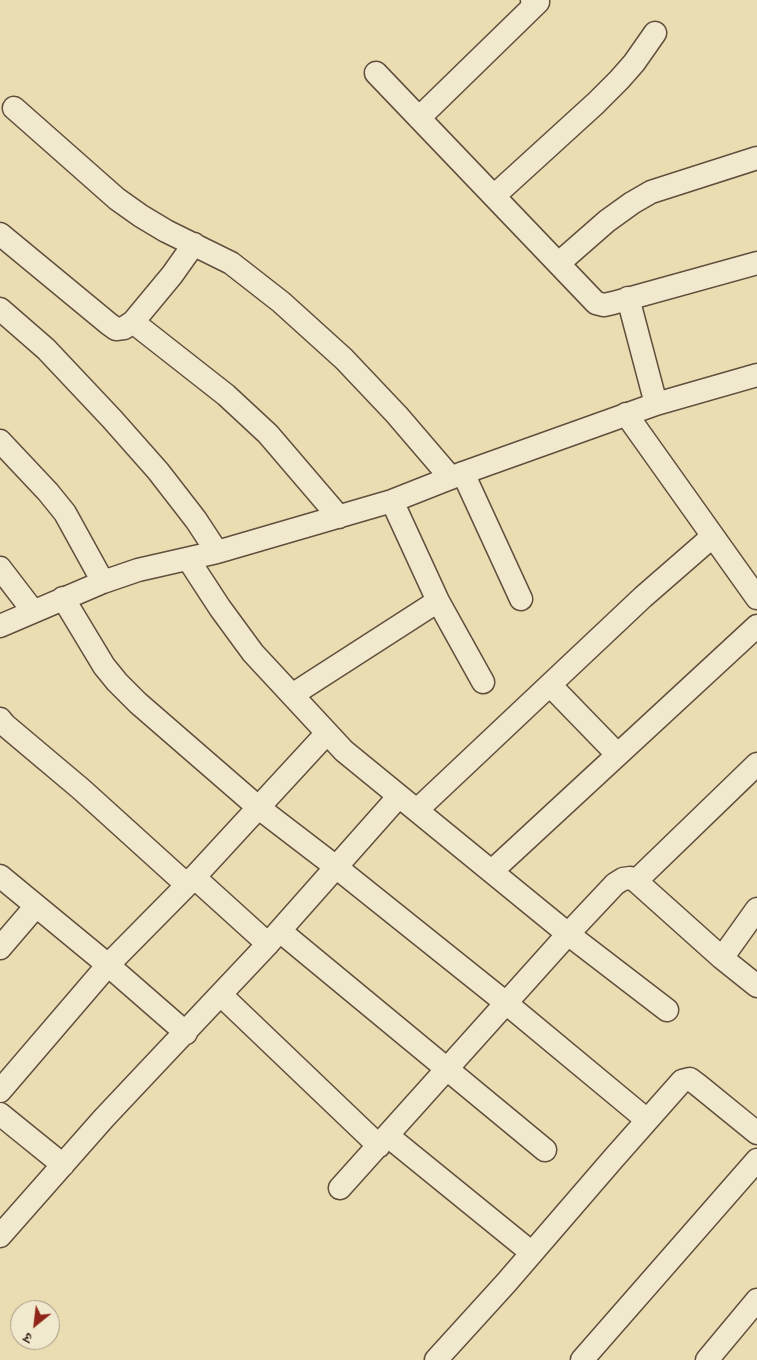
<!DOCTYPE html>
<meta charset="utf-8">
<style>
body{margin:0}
#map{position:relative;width:757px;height:1360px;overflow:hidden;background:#eaddb2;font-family:"IM FELL Double Pica","Noto Serif Devanagari",serif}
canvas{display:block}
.north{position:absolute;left:10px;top:1300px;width:50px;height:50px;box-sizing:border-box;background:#f1e9cd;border:1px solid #a59884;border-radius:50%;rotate:209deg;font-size:14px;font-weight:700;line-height:20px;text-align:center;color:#331f16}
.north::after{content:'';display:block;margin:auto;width:18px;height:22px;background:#8f2418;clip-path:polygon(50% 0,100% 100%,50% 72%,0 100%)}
</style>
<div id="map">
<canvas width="757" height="1360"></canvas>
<div class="north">उ</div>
</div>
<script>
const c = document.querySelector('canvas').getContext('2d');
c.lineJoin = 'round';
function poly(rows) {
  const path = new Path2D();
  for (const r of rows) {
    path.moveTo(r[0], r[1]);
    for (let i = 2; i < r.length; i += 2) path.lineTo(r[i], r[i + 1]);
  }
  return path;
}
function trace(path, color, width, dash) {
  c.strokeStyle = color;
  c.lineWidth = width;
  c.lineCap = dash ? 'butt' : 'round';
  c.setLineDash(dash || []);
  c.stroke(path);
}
const minor = poly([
 [376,73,596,303,604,305,613,303,757,263],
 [14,108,117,199,141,216,166,231,231,263,281,302,344,359,397,415,451,478],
 [419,118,538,2,532,0],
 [494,196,596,103,619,80,634,63,655,33],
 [0,234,109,324,116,329,124,328,133,322,172,275,194,244],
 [559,263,607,221,632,203,651,192,757,158],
 [628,298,656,404],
 [0,309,46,349,112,419,158,471,196,520,217,552],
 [133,322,226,395,268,434,339,517],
 [626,414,757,598],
 [0,441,48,492,65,513,103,582],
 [463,473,521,599],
 [392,501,438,601,483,682],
 [188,559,220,608,253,653,344,751,568,934,667,1010],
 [0,568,33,611],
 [63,598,104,666,117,682,138,703,259,808,336,867,506,1003,647,1120],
 [0,626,103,582,138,570,217,552,392,501,463,473,656,404,757,375],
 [551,686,617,754],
 [292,695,438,601],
 [0,719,5,725,81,789,187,885],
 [417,810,643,597,713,536],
 [492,871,757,626],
 [0,876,108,965,186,1033],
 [194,877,268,944],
 [636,881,757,764],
 [280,931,545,1150],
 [0,948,36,906],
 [722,958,757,909],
 [221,995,379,1146],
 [0,1091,108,965,187,885,327,733],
 [0,1114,63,1165],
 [388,1136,532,1253],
 [340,1188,568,934,615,884,623,879,630,878,636,881,722,958,757,986],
 [0,1236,104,1118,267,945,399,796],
 [436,1360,506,1283,613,1159,682,1081,690,1079,698,1085,757,1133],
 [582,1360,757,1160],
 [707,1360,757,1300]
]);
trace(minor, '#614e3d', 25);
trace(minor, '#f1e9cd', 22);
</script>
